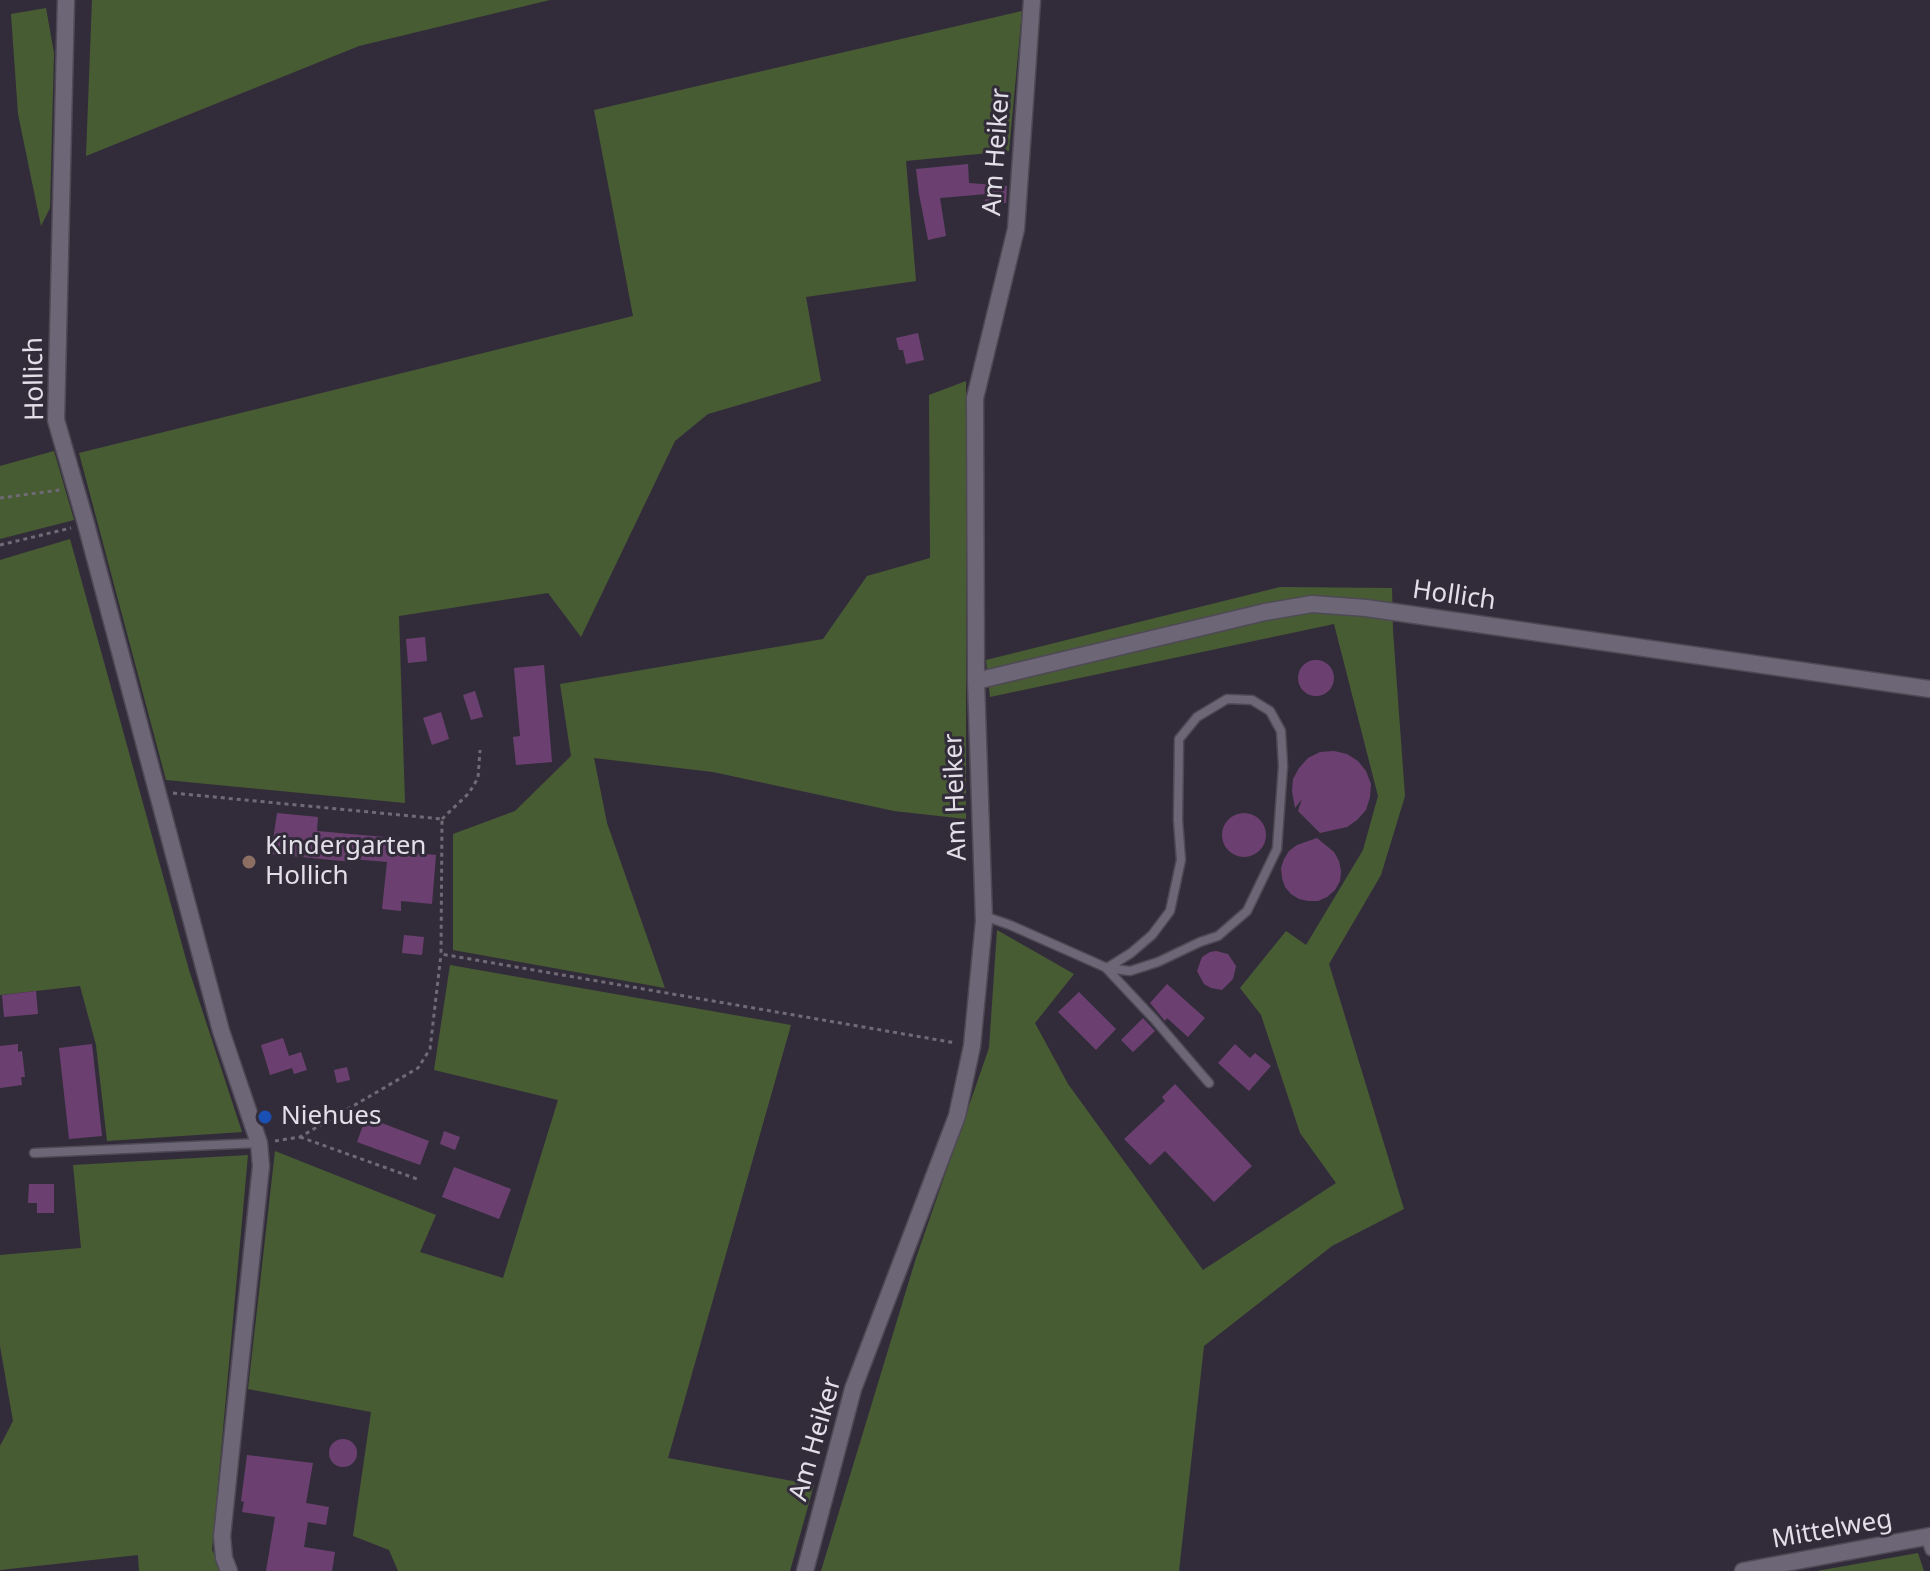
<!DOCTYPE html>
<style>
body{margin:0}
canvas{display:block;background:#322c3a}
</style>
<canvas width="1930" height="1571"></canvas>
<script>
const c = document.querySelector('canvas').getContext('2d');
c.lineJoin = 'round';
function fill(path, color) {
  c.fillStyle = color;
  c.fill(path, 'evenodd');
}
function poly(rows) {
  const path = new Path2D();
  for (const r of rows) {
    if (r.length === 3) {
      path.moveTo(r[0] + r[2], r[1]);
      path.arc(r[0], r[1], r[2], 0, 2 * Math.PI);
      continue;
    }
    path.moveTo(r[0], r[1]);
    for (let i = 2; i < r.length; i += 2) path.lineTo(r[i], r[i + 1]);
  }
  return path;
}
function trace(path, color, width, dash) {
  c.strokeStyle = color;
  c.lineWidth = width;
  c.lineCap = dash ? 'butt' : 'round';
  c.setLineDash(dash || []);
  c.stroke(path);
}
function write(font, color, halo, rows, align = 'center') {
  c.font = font + ' "Noto Sans",sans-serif';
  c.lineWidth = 6;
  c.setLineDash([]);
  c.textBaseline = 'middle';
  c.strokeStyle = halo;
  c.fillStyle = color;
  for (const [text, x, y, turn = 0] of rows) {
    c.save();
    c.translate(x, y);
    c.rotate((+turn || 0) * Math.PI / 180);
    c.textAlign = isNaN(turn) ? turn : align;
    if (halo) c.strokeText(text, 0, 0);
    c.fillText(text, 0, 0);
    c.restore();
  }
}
fill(poly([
 [92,0,550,0,359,46,86,156],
 [46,8,54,53,50,208,41,226,18,114,11,14],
 [1022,11,1009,151,906,161,916,281,806,297,821,381,708,414,675,441,581,637,548,593,399,616,405,803,166,780,79,453,633,316,594,110],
 [966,381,966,819,894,811,713,772,594,758,607,823,665,988,453,950,453,834,515,811,571,756,560,684,823,639,867,576,930,558,929,395],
 [54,451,74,520,0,539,0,466],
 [70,539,189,970,242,1132,107,1141,96,1045,80,986,0,995,0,560],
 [1280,587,1392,588,1393,631,1405,796,1381,875,1329,964,1404,1209,1332,1246,1204,1346,1179,1571,821,1571,916,1258,989,1048,997,930,1074,974,1035,1023,1068,1084,1203,1270,1336,1183,1300,1133,1261,1015,1240,988,1286,931,1306,945,1363,850,1378,796,1334,624,990,697,986,660],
 [450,965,791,1025,668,1458,814,1485,790,1571,398,1571,389,1550,353,1536,371,1412,248,1389,275,1151,436,1215,420,1252,503,1278,558,1100,434,1070],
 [248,1155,212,1550,223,1571,139,1571,138,1555,0,1570,0,1446,13,1421,0,1346,0,1255,81,1248,73,1165],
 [1918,1553,1924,1571,1817,1571]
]), '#485c33');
fill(poly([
 [968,164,969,183,1007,186,1006,203,985,202,986,194,940,198,946,236,928,240,919,194,916,169],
 [918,333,924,360,906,364,903,350,899,350,896,338],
 [425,637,427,661,408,663,406,639],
 [1316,678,18],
 [544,665,552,762,516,765,513,737,520,736,514,668],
 [475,691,483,717,471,720,463,695],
 [441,712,449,739,432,745,423,718],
 [1334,751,1347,754,1358,761,1366,771,1371,784,1370,797,1366,810,1357,820,1347,827,1320,833,1298,811,1302,799,1295,808,1292,791,1293,779,1299,768,1308,758,1320,752],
 [1244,835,22],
 [277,813,318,817,317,831,418,840,416,853,436,855,432,904,401,901,401,911,382,909,387,862,352,859,352,862,271,854],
 [1317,838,1334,852,1339,861,1341,871,1340,881,1335,890,1327,897,1318,901,1308,901,1299,899,1291,894,1285,887,1282,878,1281,868,1284,859,1289,851,1297,845],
 [404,935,424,937,422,955,402,953],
 [1216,951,1228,954,1236,966,1233,979,1222,990,1211,988,1204,984,1197,971,1202,957,1210,952],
 [1167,984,1205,1018,1188,1037,1167,1018,1165,1021,1150,1003],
 [36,991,38,1014,4,1017,2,995],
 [1079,992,1116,1029,1096,1050,1058,1012],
 [1143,1018,1155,1031,1133,1052,1121,1040],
 [283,1038,289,1056,301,1052,307,1070,294,1074,292,1068,270,1075,261,1045],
 [18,1044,18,1052,22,1051,25,1077,21,1077,22,1085,0,1088,0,1046],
 [92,1044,102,1136,69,1139,59,1048],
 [1235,1044,1250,1058,1255,1053,1271,1066,1249,1091,1218,1063],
 [347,1067,350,1080,337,1083,334,1070],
 [1175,1084,1252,1166,1214,1202,1165,1151,1150,1165,1124,1139,1165,1101,1162,1097],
 [366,1117,429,1141,420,1165,357,1142],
 [444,1131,460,1137,455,1150,440,1144],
 [454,1167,511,1189,499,1219,442,1197],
 [29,1184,54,1184,54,1213,37,1213,37,1203,28,1203],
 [343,1453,14],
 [247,1455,313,1463,306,1503,329,1507,326,1525,308,1522,304,1547,335,1552,332,1571,266,1571,275,1517,242,1512,244,1502,241,1501]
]), '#6b4070');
const service = poly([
 [984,916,1010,925,1107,968,1131,953,1152,935,1170,911,1181,860,1178,820,1179,739,1197,717,1227,699,1252,700,1270,711,1281,731,1283,766,1277,849,1247,911,1218,936,1200,942,1158,962,1130,971,1107,968],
 [1107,969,1154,1019,1209,1083],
 [34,1153,259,1143],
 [1925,1537,1930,1551]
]);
const minor = poly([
 [66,0,56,420,86,524,221,1031,259,1143,261,1166,222,1536,224,1558,229,1571],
 [976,681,1265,612,1312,604,1366,608,1930,689],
 [805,1571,853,1389,957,1116,972,1046,984,921,976,681,975,398,1016,229,1032,0],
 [1743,1571,1930,1536]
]);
trace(service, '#4e4955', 11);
trace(minor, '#4e4955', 19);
trace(poly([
 [0,498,60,490],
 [0,545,71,528],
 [173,793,442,819,441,954,956,1043],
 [442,819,469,793,478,778,480,750],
 [300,1137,420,1180],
 [275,1141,300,1137,418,1068,430,1049,441,954]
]), '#6f6a76', 3, [4, 4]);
trace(service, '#6d6676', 8);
trace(minor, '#6d6676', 16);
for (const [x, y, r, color] of [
 [249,862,8,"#8d6e63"],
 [265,1117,8,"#1a4fb4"]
]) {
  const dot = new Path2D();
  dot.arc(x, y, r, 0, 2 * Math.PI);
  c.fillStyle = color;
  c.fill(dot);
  trace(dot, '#322c3a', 3);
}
write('26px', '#e3dfe8', '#322c3a', [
 ["Am Heiker",997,152,-86],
 ["Hollich",35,379,-91],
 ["Hollich",1454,596,8],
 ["Am Heiker",956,797,-92],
 ["Am Heiker",816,1439,-74],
 ["Mittelweg",1832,1530,-10]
]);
write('26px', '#e3dfe8', '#322c3a', [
 ["Kindergarten",265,847],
 ["Hollich",265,877],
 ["Niehues",281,1117]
], 'left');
</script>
